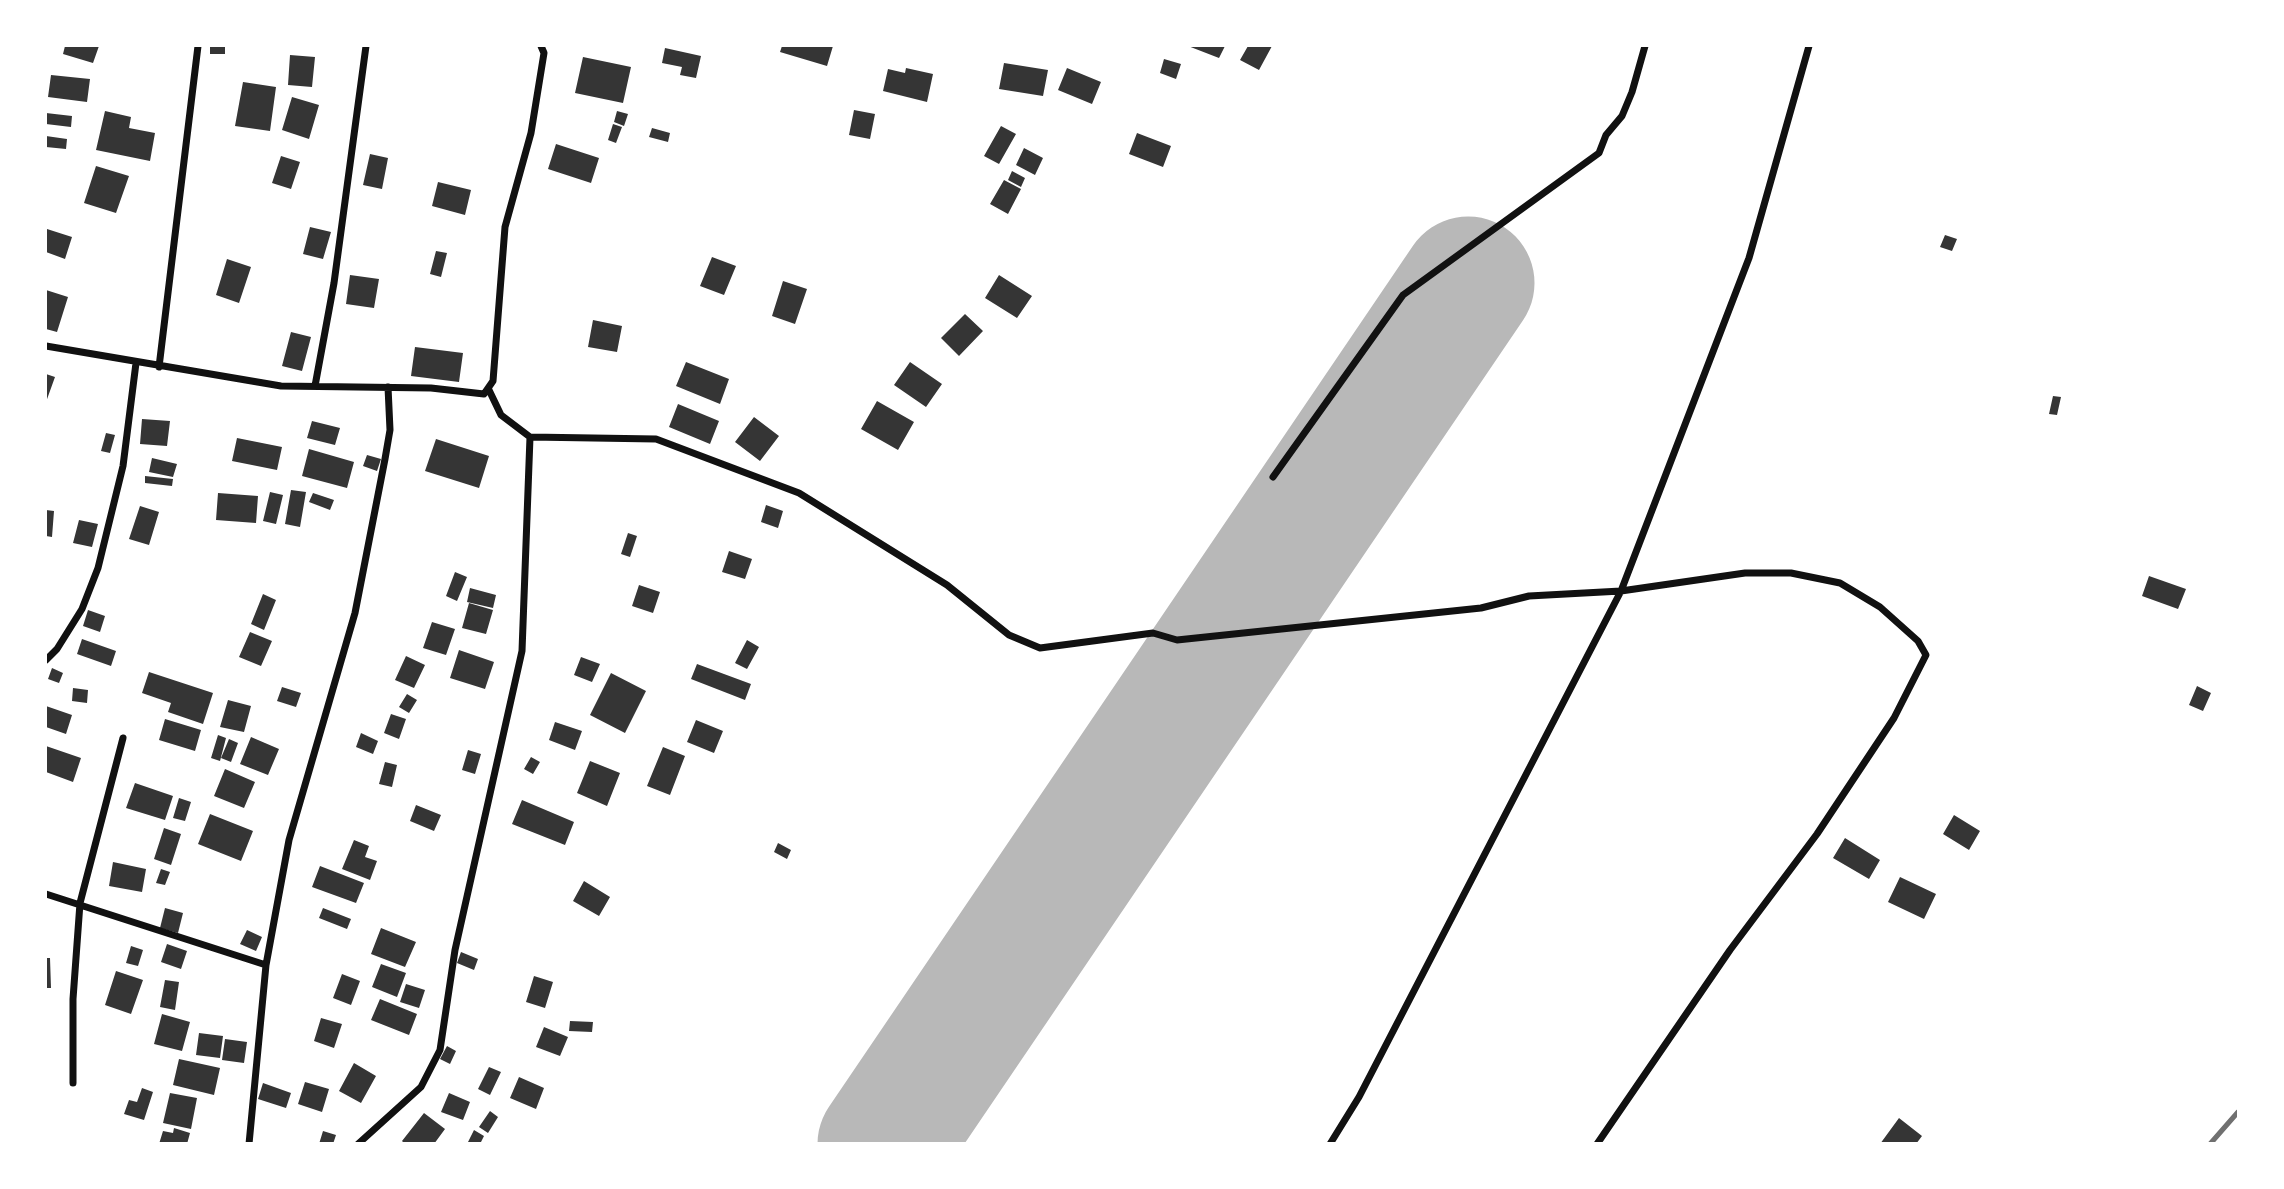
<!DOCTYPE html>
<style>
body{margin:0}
#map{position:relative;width:2284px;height:1189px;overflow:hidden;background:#fff;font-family:Raleway,sans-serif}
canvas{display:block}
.frame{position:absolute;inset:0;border:47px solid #fff;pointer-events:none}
</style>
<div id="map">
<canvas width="2284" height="1189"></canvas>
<div class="frame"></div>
</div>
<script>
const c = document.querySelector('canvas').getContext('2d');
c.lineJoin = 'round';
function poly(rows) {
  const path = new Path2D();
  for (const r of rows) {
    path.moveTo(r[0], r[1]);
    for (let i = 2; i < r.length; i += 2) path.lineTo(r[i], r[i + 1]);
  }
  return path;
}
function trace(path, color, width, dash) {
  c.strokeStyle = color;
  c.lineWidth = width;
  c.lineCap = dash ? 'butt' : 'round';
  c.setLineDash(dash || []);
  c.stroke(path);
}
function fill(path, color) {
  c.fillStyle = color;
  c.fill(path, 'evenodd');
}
trace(poly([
 [884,1144,1468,283]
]), '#b8b8b8', 133);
fill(poly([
 [65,46,99,46,93,63,63,54],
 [210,46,225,46,225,54,210,54],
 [782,46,833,46,827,66,780,52],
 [1188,46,1225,46,1219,58],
 [1248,46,1272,46,1259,70,1240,60],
 [665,48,701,56,696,78,680,75,682,67,662,63],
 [290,55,315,57,312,87,288,85],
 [583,57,631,67,623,103,575,93],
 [1164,59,1181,64,1176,79,1160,73],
 [1004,63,1048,70,1043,96,999,89],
 [906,68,933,74,927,102,883,91,888,69,905,73],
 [1067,68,1101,82,1092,104,1058,90],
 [51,75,90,79,87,102,48,97],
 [243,82,276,87,270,131,235,126],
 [292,97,319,105,309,139,282,130],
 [854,110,875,114,870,139,849,135],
 [105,111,131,117,129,128,155,133,150,161,96,150],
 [617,111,628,114,624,126,614,122],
 [46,113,72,116,71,127,46,124],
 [613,124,622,127,616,143,608,140],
 [1001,126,1016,134,999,164,984,156],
 [652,128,670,133,668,142,649,137],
 [1137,133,1171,146,1163,167,1129,154],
 [46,136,67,139,66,149,46,147],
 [556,144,599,158,591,183,548,169],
 [1024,148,1043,158,1035,175,1016,165],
 [370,154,388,158,382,189,363,185],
 [281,156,300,162,291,189,272,183],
 [96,166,129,176,116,213,84,203],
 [1012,171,1025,178,1021,187,1008,180],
 [1004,180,1021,189,1008,214,990,204],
 [438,182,471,190,465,215,432,206],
 [310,227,331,232,323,259,303,254],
 [47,229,72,237,65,259,46,252],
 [1945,235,1957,239,1952,251,1940,247],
 [436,251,447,253,441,277,430,274],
 [712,257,736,266,724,295,700,286],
 [227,259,251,267,239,303,216,295],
 [350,275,379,279,374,308,346,304],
 [999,275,1032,296,1017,318,985,298],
 [783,281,807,289,795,324,772,316],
 [46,290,68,297,57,332,46,329],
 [965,314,983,331,959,356,941,338],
 [593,320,622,326,617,352,588,347],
 [291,332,311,337,302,371,282,366],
 [415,347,463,353,459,382,411,376],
 [686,362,729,379,720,404,676,386],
 [910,362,942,384,926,407,894,385],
 [46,374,55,377,46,402],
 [2053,396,2061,397,2057,415,2049,414],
 [877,401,914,422,898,450,861,429],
 [678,404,719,421,710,444,669,427],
 [754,417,779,436,760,461,735,442],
 [142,419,170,421,167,446,140,444],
 [312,421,340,428,335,445,307,438],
 [106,433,115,435,110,453,101,451],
 [237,438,282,447,277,470,232,461],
 [436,439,489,456,479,488,425,471],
 [309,449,354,462,347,488,302,476],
 [367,455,381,459,377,471,363,466],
 [152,458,177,464,173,477,149,472],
 [145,476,173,479,172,486,145,483],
 [291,490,306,492,300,527,285,524],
 [270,492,283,495,276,524,263,521],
 [218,493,258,496,256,523,216,520],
 [313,493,334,500,330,510,309,502],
 [766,505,783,511,778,528,761,522],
 [140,506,159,512,149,545,129,539],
 [46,510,54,511,52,537,46,536],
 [79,520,98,524,92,547,73,543],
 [628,533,637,536,630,557,621,554],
 [729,551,752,559,745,579,722,572],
 [455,572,467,577,457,601,446,596],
 [2149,576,2186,589,2178,609,2142,596],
 [639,585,660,592,653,613,632,606],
 [470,588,496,595,493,608,467,602],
 [263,594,276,600,264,630,251,624],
 [469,603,493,610,486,634,462,628],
 [88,610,105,616,100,632,83,626],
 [432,622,455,629,446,655,423,648],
 [250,632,272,641,261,666,239,657],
 [82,639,116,651,111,666,77,654],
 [747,640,759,647,747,669,735,663],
 [459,650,494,662,485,689,450,678],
 [406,656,425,665,414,688,395,680],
 [581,657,600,664,592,682,574,675],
 [697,664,751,684,745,700,691,679],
 [52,668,63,673,59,683,48,679],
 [149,672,213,693,203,724,168,712,171,703,142,693],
 [611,673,646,691,625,733,590,715],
 [2197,686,2211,693,2203,711,2189,705],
 [282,687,301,693,296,707,277,701],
 [73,688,88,690,87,703,72,701],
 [407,694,417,700,409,713,399,707],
 [228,700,251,706,244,732,220,727],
 [46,706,72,715,66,734,46,727],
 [391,714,406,719,399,739,384,733],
 [165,719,201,730,195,751,159,740],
 [696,720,723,731,714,753,687,742],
 [555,722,582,731,575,750,549,740],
 [361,733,378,741,373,754,356,747],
 [218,735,226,738,220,761,211,758],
 [251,737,279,749,268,775,240,764],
 [229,739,238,743,231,762,221,758],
 [46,746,81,758,73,782,46,772],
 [663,747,685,756,670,795,647,786],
 [468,750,481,754,475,774,462,770],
 [531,757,540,762,533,774,524,769],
 [590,761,620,773,607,806,577,793],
 [385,762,397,765,392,787,379,784],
 [225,769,255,782,244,808,214,796],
 [135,783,173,796,165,820,126,808],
 [179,798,191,802,185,821,173,818],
 [522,800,574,822,565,845,512,824],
 [416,805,441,815,434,831,410,821],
 [210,814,253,831,241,861,198,844],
 [1954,815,1980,831,1969,850,1943,834],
 [164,828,181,834,171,865,154,859],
 [1845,838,1880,860,1869,879,1833,858],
 [354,840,369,846,365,857,377,861,370,880,342,869],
 [778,843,791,850,787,859,774,852],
 [113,862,146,869,142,892,109,886],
 [320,866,364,883,356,903,312,887],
 [161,869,170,872,165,885,156,883],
 [1900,877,1936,894,1924,919,1888,902],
 [584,881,610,897,599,916,573,901],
 [165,908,183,913,178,933,160,928],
 [323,908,351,919,347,929,319,918],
 [381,928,416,942,405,967,371,954],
 [247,930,262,937,256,951,240,944],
 [167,944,187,951,181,969,161,962],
 [131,946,143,950,138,966,126,963],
 [461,952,478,959,474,970,457,963],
 [46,958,50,958,51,988,46,988],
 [381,964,406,973,397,997,372,987],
 [116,971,143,980,131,1014,105,1005],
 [342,974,360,981,351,1005,333,998],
 [534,976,553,982,545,1008,526,1002],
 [165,980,179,982,175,1010,160,1007],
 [406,984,425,990,419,1008,400,1002],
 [380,999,417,1014,409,1035,371,1020],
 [162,1014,190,1022,182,1051,154,1044],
 [321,1018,342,1024,334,1048,314,1041],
 [570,1021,593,1022,592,1032,569,1031],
 [544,1027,568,1037,560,1056,536,1047],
 [199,1033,223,1036,220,1058,196,1055],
 [225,1039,247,1042,244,1063,222,1060],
 [447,1046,456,1051,450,1064,440,1059],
 [179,1059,220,1068,214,1095,173,1085],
 [354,1063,376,1076,361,1103,339,1091],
 [489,1067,501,1072,490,1095,478,1089],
 [519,1077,544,1088,536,1109,510,1098],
 [305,1082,329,1089,322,1112,298,1104],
 [263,1083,291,1093,286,1108,258,1099],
 [142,1088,153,1092,144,1120,124,1114,129,1100,137,1102],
 [170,1093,197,1098,191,1129,163,1123],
 [449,1093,470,1102,463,1120,441,1112],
 [490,1111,498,1117,488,1133,479,1127],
 [424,1113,445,1129,434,1144,405,1144,402,1141],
 [1899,1118,1922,1136,1916,1144,1880,1144],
 [174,1128,190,1133,187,1144,159,1144,163,1131,173,1133],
 [474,1130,484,1136,480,1144,467,1144],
 [323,1131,336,1135,333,1144,319,1144]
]), '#353535');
trace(poly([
 [46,346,281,386,431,388,484,394,493,381,505,227,531,133,544,53,541,46],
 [159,367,198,46],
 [315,386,334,283,366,46],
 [489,390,501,415,530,437,656,439,799,493,947,585,1009,635,1040,648,1153,633,1177,640,1481,608,1529,596,1621,591,1745,573,1791,573,1840,583,1880,607,1918,641,1926,655,1894,718,1817,834,1730,950,1597,1144],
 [1273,477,1403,295,1599,153,1606,135,1622,116,1632,92,1645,46],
 [46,660,57,649,82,609,98,568,123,466,136,363],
 [46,894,266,965,289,840,355,613,385,459,390,430,388,387],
 [73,1083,73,999,80,903,123,738],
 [249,1144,266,965],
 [358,1144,421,1087,440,1050,455,950,522,651,530,437],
 [1330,1144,1359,1097,1621,591,1749,258,1809,46]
]), '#111', 7);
trace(poly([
 [2210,1144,2238,1112]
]), '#707070', 5);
</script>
